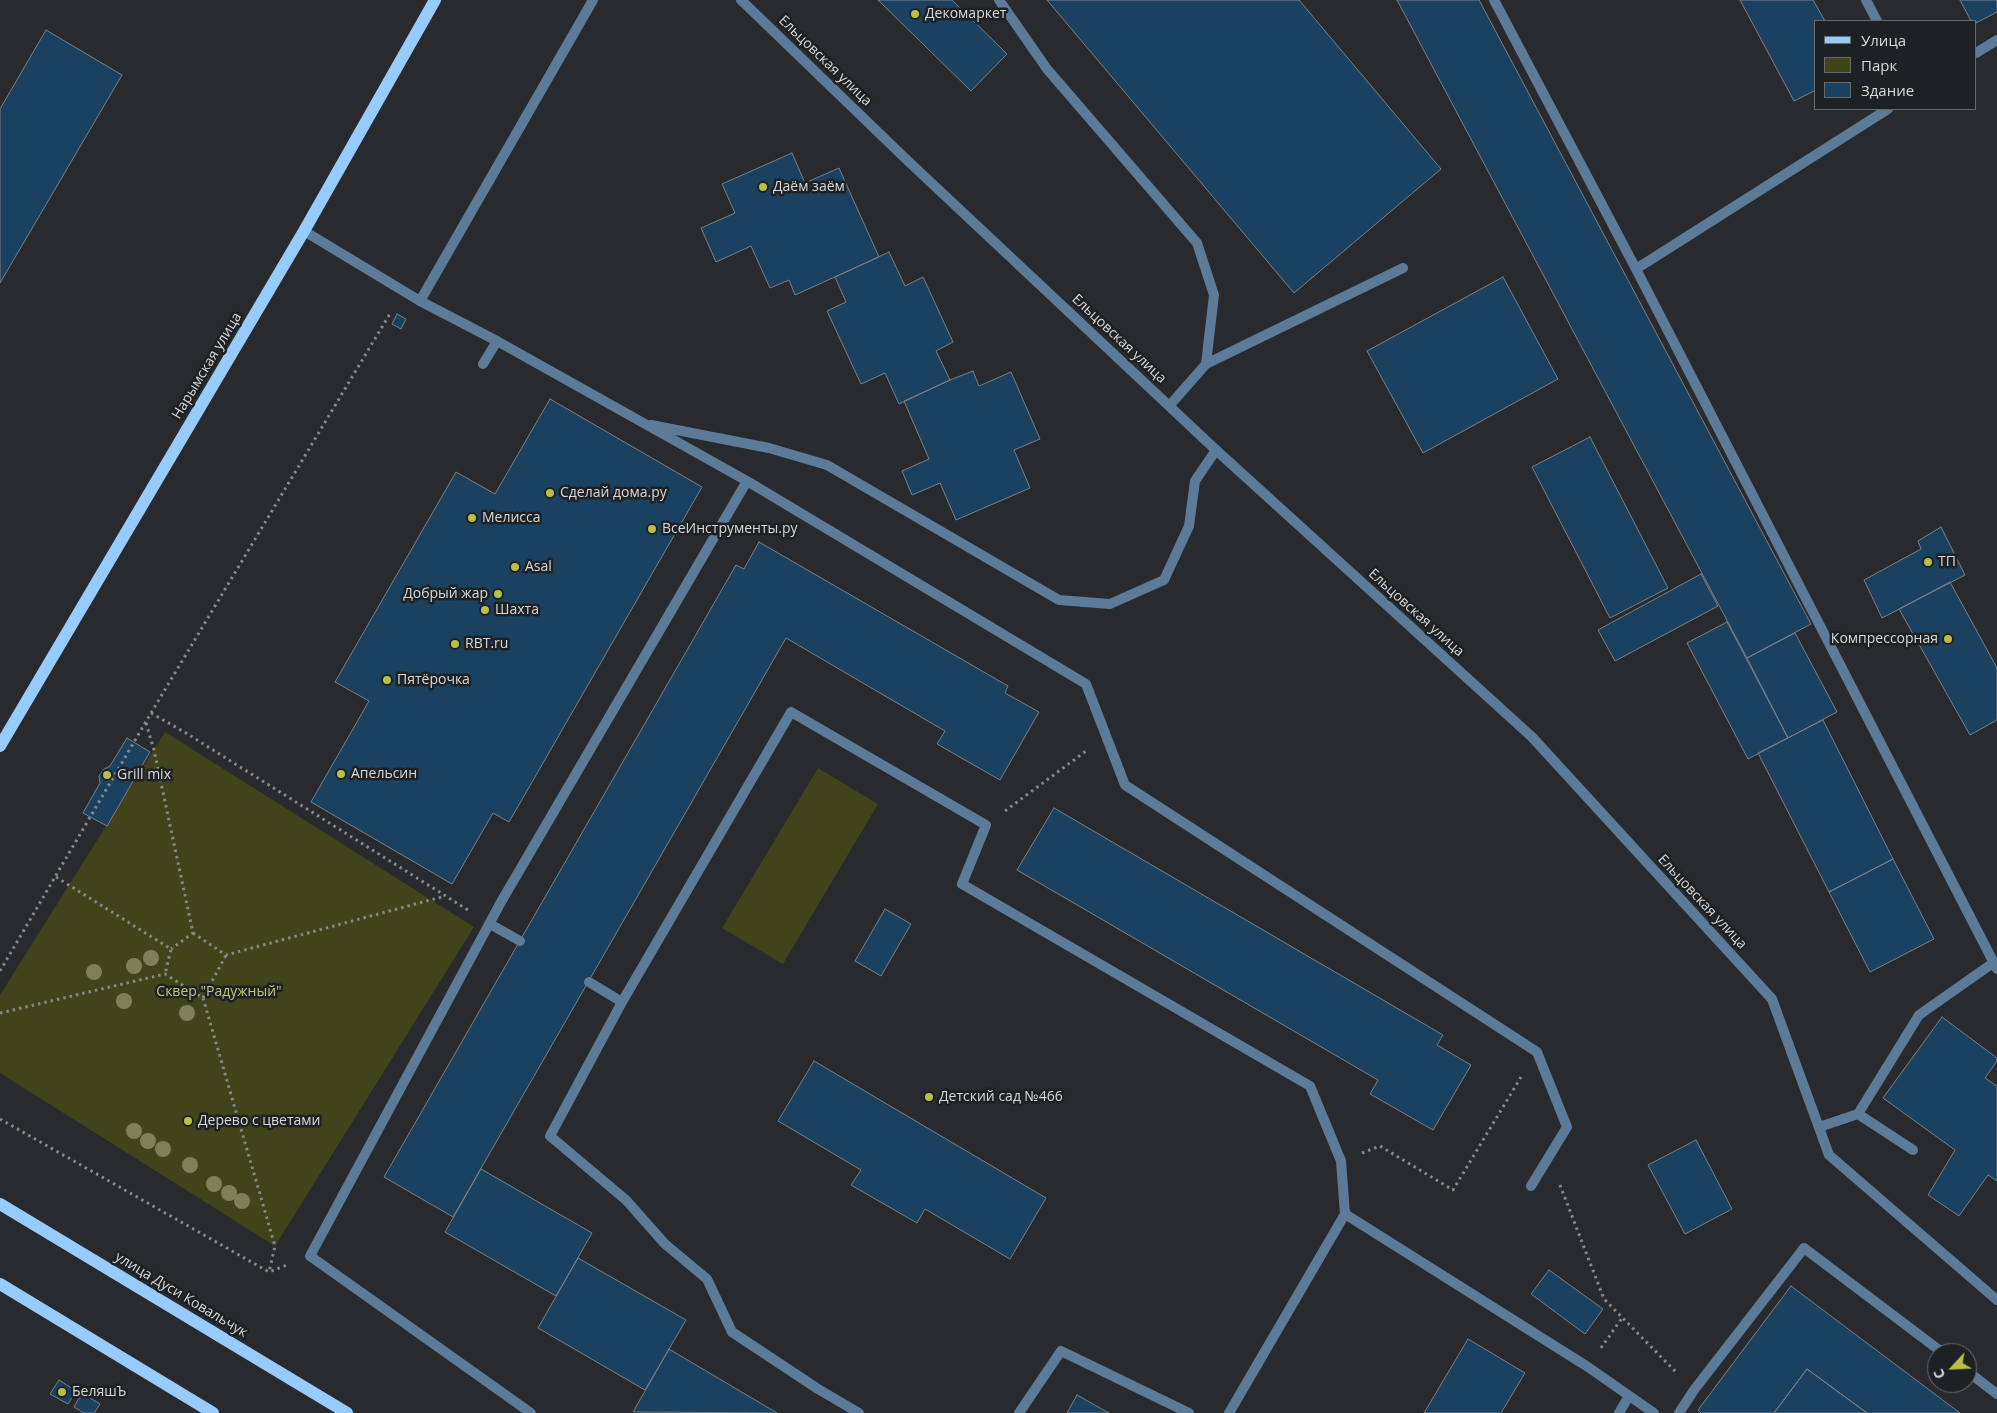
<!DOCTYPE html>
<meta charset="utf-8">
<style>
body{margin:0}
#map{position:relative;width:1997px;height:1413px;overflow:hidden;background:#282a2d;font-family:"Open Sans",sans-serif}
canvas{display:block}
.legend{position:absolute;left:1814px;top:20px;width:162px;height:90px;box-sizing:border-box;background:#1e2123;border:1px solid #686b6c;margin:0;padding:6px 9px;list-style:none;font-size:15px;color:#d7d9da}
.legend li{display:flex;align-items:center;gap:10px;height:25px}
.legend b{width:25px;border:1px solid #686b6c}
.north{position:absolute;left:1927px;top:1343px;width:50px;height:50px;box-sizing:border-box;background:#1e2123;border:1px solid #686b6c;border-radius:50%;rotate:245deg;font-size:14px;font-weight:700;line-height:20px;text-align:center;color:#d7d9da}
.north::after{content:'';display:block;margin:auto;width:18px;height:22px;background:#bbc044;clip-path:polygon(50% 0,100% 100%,50% 72%,0 100%)}
</style>
<div id="map">
<canvas width="1997" height="1413"></canvas>
<ul class="legend">
<li><b style="height:6px;background:#96cbfb"></b>Улица</li>
<li><b style="height:14px;background:#41431a"></b>Парк</li>
<li><b style="height:14px;background:#1b4160"></b>Здание</li>
</ul>
<div class="north">С</div>
</div>
<script>
const c = document.querySelector('canvas').getContext('2d');
c.lineJoin = 'round';
function fill(path, color) {
  c.fillStyle = color;
  c.fill(path, 'evenodd');
}
function poly(rows) {
  const path = new Path2D();
  for (const r of rows) {
    path.moveTo(r[0], r[1]);
    for (let i = 2; i < r.length; i += 2) path.lineTo(r[i], r[i + 1]);
  }
  return path;
}
function trace(path, color, width, dash) {
  c.strokeStyle = color;
  c.lineWidth = width;
  c.lineCap = dash ? 'butt' : 'round';
  c.setLineDash(dash || []);
  c.stroke(path);
}
function write(font, color, halo, rows, align = 'center') {
  c.font = font + ' "Open Sans",sans-serif';
  c.lineWidth = 5;
  c.setLineDash([]);
  c.textBaseline = 'middle';
  c.strokeStyle = halo;
  c.fillStyle = color;
  for (const [text, x, y, turn = 0] of rows) {
    c.save();
    c.translate(x, y);
    c.rotate((+turn || 0) * Math.PI / 180);
    c.textAlign = isNaN(turn) ? turn : align;
    if (halo) c.strokeText(text, 0, 0);
    c.fillText(text, 0, 0);
    c.restore();
  }
}
fill(poly([
 [165,732,474,927,275,1246,0,1073,0,995],
 [818,768,878,804,783,964,722,928]
]), '#41431a');
const building = poly([
 [878,0,952,0,1007,54,971,91,878,0],
 [1047,0,1299,0,1441,169,1294,293,1047,0],
 [1397,0,1479,0,1811,624,1747,658,1397,0],
 [1740,0,1813,0,1825,21,1816,21,1816,90,1794,101,1740,0],
 [1960,0,1997,0,1997,12,1976,23,1976,21,1971,21,1960,0],
 [46,30,122,75,0,283,0,109,46,30],
 [792,153,805,183,839,168,879,257,795,295,789,280,770,288,751,246,716,262,701,228,735,213,722,184,792,153],
 [889,252,905,286,923,277,953,342,936,351,950,380,899,404,885,373,861,384,827,311,846,302,835,277,889,252],
 [1503,277,1558,379,1423,453,1367,351,1503,277],
 [397,314,406,319,401,329,392,324,397,314],
 [973,371,979,386,1011,372,1040,439,1014,450,1030,488,956,520,940,483,912,495,902,471,929,459,904,401,950,380,973,371],
 [550,399,702,487,509,822,493,813,452,884,311,802,369,701,335,682,456,472,495,494,550,399],
 [1590,437,1668,588,1610,618,1532,467,1590,437],
 [1941,527,1965,575,1882,618,1864,580,1921,549,1918,541,1941,527],
 [759,542,1008,686,1005,693,1039,712,1000,780,937,744,945,731,786,638,453,1217,384,1177,736,565,744,569,759,542],
 [1701,574,1718,606,1615,661,1598,630,1701,574],
 [1950,582,1997,668,1997,720,1970,735,1899,609,1950,582],
 [1727,622,1788,738,1748,759,1687,643,1727,622],
 [1795,633,1837,712,1788,738,1747,658,1795,633],
 [1823,720,1893,859,1829,892,1758,753,1823,720],
 [127,738,150,752,107,826,83,813,100,783,99,776,104,769,110,766,127,738],
 [1054,808,1443,1035,1437,1045,1471,1065,1433,1130,1370,1094,1378,1080,1017,870,1054,808],
 [1893,859,1934,939,1870,972,1829,892,1893,859],
 [885,909,911,924,881,976,855,961,885,909],
 [1942,1017,1997,1058,1997,1061,1985,1078,1997,1086,1997,1181,1988,1175,1959,1216,1928,1195,1955,1150,1883,1098,1942,1017],
 [814,1061,1046,1198,1010,1259,925,1209,917,1223,851,1185,861,1170,778,1121,814,1061],
 [1696,1140,1732,1209,1685,1234,1648,1165,1696,1140],
 [481,1169,592,1233,556,1296,445,1232,481,1169],
 [578,1258,686,1320,645,1390,538,1328,578,1258],
 [1549,1270,1603,1309,1585,1334,1531,1294,1549,1270],
 [1791,1286,1960,1413,1867,1413,1807,1369,1774,1413,1701,1413,1698,1410,1791,1286],
 [1468,1339,1525,1373,1501,1413,1424,1413,1468,1339],
 [669,1349,777,1413,633,1412,669,1349],
 [1807,1369,1867,1413,1774,1413,1807,1369],
 [59,1380,76,1391,68,1404,50,1394,59,1380],
 [82,1393,100,1404,94,1413,84,1413,74,1407,82,1393],
 [1077,1395,1109,1413,1067,1413,1077,1395]
]);
fill(building, '#1b4160');
trace(building, '#7c7f82', 1);
trace(poly([
 [151,713,186,733,468,910],
 [146,723,154,750,193,933,171,949],
 [1005,811,1086,751],
 [56,877,171,949,165,974],
 [193,933,226,955,445,896],
 [0,971,151,713,391,312],
 [203,998,226,955],
 [0,1013,165,974,203,998,275,1246,269,1272],
 [0,1119,269,1272,287,1265],
 [1362,1153,1380,1146,1453,1190,1521,1077],
 [1560,1185,1604,1299,1677,1373],
 [1601,1348,1622,1318]
]), '#86888a', 3, [2.5, 4]);
trace(poly([
 [999,0,1047,69,1197,243,1214,295,1206,364],
 [1494,0,1636,269,1997,969],
 [1866,0,1877,21],
 [1976,53,1997,40],
 [304,231,420,301,497,341,747,481,1086,684,1125,785,1537,1052,1567,1127,1531,1186],
 [1636,269,1888,109],
 [483,364,497,341],
 [1170,405,1206,364,1403,268],
 [651,425,769,448,827,465,1059,600,1110,604,1164,580,1189,526,1195,481,1216,450],
 [490,924,520,941],
 [589,982,622,1002],
 [1858,1114,1919,1015,1993,963],
 [1819,1127,1858,1114,1913,1150],
 [1967,1371,1997,1394],
 [531,1413,310,1256,501,902,747,481],
 [859,1413,818,1389,732,1332,707,1279,665,1244,626,1200,550,1136,622,1002,791,712,986,825,962,884,1310,1086,1341,1161,1345,1214,1588,1367,1654,1413],
 [1019,1413,1061,1351,1189,1413],
 [1229,1413,1345,1214],
 [1619,1413,1629,1396],
 [1679,1413,1694,1390,1804,1248,1943,1353]
]), '#5b7b98', 10);
trace(poly([
 [741,0,908,161,1216,450,1532,737,1772,999,1829,1155,1997,1300],
 [420,301,593,0]
]), '#5b7b98', 10);
trace(poly([
 [0,746,304,231,435,0],
 [0,1204,347,1413],
 [0,1284,213,1413]
]), '#96cbfb', 12);
c.fillStyle = '#7e8158';
for (const [x, y] of [
 [151,958],
 [134,966],
 [94,972],
 [124,1001],
 [187,1013],
 [134,1131],
 [148,1141],
 [163,1149],
 [190,1165],
 [214,1184],
 [229,1193],
 [242,1201]
]) {
  c.beginPath();
  c.arc(x, y, 8, 0, 2 * Math.PI);
  c.fill();
}
for (const [x, y, r, color] of [
 [915,14,5,"#bbc044"],
 [763,187,5,"#bbc044"],
 [550,493,5,"#bbc044"],
 [472,518,5,"#bbc044"],
 [652,529,5,"#bbc044"],
 [1928,562,5,"#bbc044"],
 [515,567,5,"#bbc044"],
 [498,594,5,"#bbc044"],
 [485,610,5,"#bbc044"],
 [1948,639,5,"#bbc044"],
 [455,644,5,"#bbc044"],
 [387,680,5,"#bbc044"],
 [341,774,5,"#bbc044"],
 [107,775,5,"#bbc044"],
 [929,1097,5,"#bbc044"],
 [188,1121,5,"#bbc044"],
 [62,1392,5,"#bbc044"]
]) {
  const dot = new Path2D();
  dot.arc(x, y, r, 0, 2 * Math.PI);
  c.fillStyle = color;
  c.fill(dot);
  trace(dot, '#1e2123', 2);
}
write('14px', '#d7d9da', '#1e2123', [
 ["Декомаркет",925,14],
 ["Даём заём",773,187],
 ["Сделай дома.ру",560,493],
 ["Мелисса",482,518],
 ["ВсеИнструменты.ру",662,529],
 ["ТП",1938,562],
 ["Asal",525,567],
 ["Добрый жар",488,594,"right"],
 ["Шахта",495,610],
 ["Компрессорная",1938,639,"right"],
 ["RBT.ru",465,644],
 ["Пятёрочка",397,680],
 ["Апельсин",351,774],
 ["Grill mix",117,775],
 ["Детский сад №466",939,1097],
 ["Дерево с цветами",198,1121],
 ["БеляшЪ",72,1392]
], 'left');
write('14px', '#d7d9da', '#1e2123', [
 ["Ельцовская улица",825,61,44],
 ["Ельцовская улица",1119,339,43],
 ["Нарымская улица",207,366,-59],
 ["Ельцовская улица",1416,613,42],
 ["Ельцовская улица",1702,902,47],
 ["улица Дуси Ковальчук",181,1295,31]
]);
write('14px', '#c4c87c', '#1e2123', [
 ["Сквер \"Радужный\"",219,992]
]);
</script>
